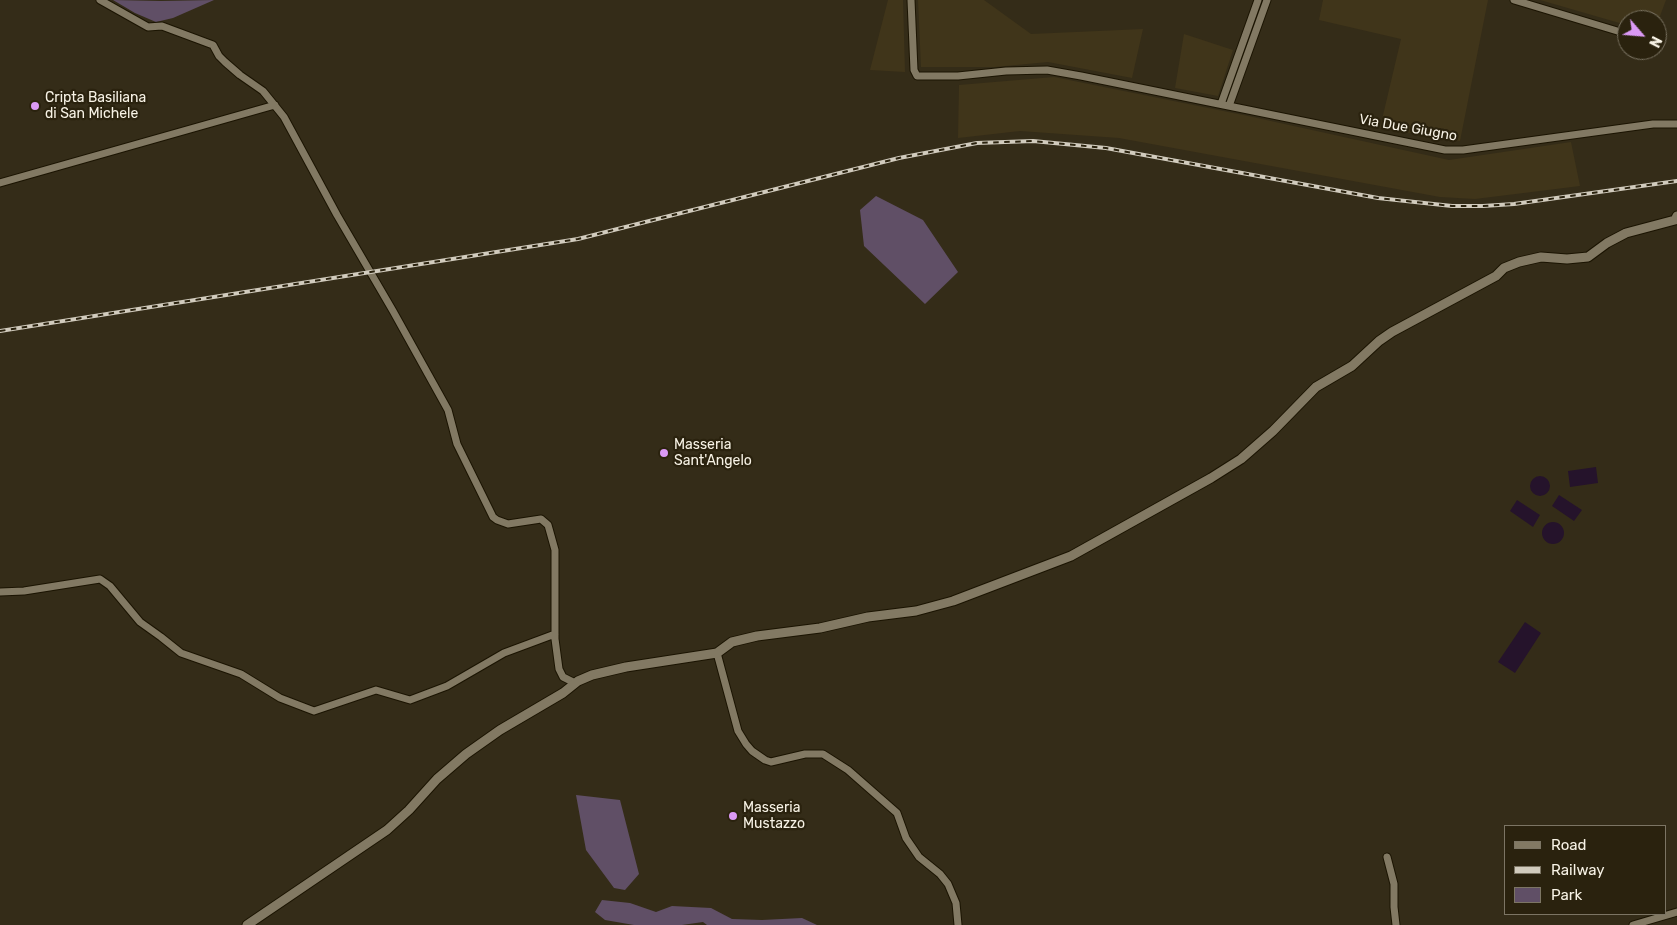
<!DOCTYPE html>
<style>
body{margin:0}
#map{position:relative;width:1677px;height:925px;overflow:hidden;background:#342c18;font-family:Rubik,sans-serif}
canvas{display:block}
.legend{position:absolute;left:1504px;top:825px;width:162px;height:90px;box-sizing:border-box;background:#2a220e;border:1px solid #7c7564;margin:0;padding:6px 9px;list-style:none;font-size:15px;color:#f7f2e5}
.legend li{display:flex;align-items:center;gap:10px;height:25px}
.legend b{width:25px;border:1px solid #7c7564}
.north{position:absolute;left:1617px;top:10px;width:50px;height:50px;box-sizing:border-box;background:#2a220e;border:1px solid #7c7564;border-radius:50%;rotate:117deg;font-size:14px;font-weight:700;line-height:20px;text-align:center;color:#f7f2e5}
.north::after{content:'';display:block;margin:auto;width:18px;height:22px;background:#db99f5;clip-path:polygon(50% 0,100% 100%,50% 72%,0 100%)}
</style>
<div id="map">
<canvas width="1677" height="925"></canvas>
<ul class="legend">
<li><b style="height:6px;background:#827963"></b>Road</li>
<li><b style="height:6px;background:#d1cbbd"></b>Railway</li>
<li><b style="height:14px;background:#604f66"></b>Park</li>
</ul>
<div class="north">N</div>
</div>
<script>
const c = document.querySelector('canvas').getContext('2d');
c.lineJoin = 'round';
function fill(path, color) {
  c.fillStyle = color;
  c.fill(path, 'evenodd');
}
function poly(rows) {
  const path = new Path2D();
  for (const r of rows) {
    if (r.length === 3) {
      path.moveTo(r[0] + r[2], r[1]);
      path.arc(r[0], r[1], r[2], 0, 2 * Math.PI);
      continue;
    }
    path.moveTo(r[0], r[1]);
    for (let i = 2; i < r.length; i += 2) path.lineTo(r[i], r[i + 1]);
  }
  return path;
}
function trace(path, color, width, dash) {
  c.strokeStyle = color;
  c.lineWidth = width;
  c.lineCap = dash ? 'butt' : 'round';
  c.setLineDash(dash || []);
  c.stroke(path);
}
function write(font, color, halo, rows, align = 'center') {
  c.font = font + ' Rubik,sans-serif';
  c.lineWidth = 4.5;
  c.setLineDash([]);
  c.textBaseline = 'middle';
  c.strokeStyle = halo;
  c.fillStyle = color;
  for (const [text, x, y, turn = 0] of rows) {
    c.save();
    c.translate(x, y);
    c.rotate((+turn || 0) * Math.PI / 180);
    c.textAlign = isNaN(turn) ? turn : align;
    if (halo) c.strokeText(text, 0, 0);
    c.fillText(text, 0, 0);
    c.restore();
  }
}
fill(poly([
 [888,0,903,0,905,72,870,70],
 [918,0,984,0,1031,34,1143,29,1132,78,1048,62,995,67,921,67],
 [1323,0,1488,0,1460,141,1380,128,1401,39,1319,20],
 [1540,0,1666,0,1657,24,1657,20,1636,20,1627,17,1623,24],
 [1184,34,1233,50,1218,96,1175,88],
 [1054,77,1248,116,1449,160,1571,142,1580,186,1475,199,1440,197,1119,138,1020,131,958,138,959,85]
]), '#40351a');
fill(poly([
 [113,0,161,1,214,0,173,18,156,22,135,13],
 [876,196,923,220,958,272,925,304,864,246,860,210],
 [576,795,620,800,639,874,625,890,614,888,586,850],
 [602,900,630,903,656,912,672,906,711,908,732,919,762,920,802,918,817,925,707,925,703,922,682,925,634,925,605,920,595,912]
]), '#604f66');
fill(poly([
 [1596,467,1598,483,1570,487,1568,471],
 [1540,486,10],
 [1559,495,1582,510,1574,521,1552,506],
 [1517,500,1540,515,1533,527,1510,511],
 [1553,533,11],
 [1525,622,1541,633,1515,673,1498,662]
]), '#25132b');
const minor = poly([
 [100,0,148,27,162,26,213,45,219,56,225,62,240,75,263,91,284,117,337,215,393,311,448,410,457,444,493,517,497,520,508,524,541,519,548,525,555,550,555,639,559,669,563,677,575,683],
 [911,0,914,70,917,76,958,76,1006,71,1047,70,1081,76,1445,150,1463,150,1653,124,1677,124],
 [1514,0,1624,33],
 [1627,30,1623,36,1627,45],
 [1221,104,1258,0],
 [1229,106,1267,0],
 [0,183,275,105],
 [0,592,24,591,100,579,110,586,140,622,161,637,181,653,241,674,280,698,314,711,376,690,410,700,447,686,504,653,555,634],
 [717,653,738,731,746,744,752,751,765,760,771,762,805,754,823,754,848,770,897,813,906,838,919,857,940,874,948,884,956,903,958,925],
 [1387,857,1394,884,1394,907,1396,925],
 [1633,925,1677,912]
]);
const tertiary = poly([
 [247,925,387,830,409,810,437,779,466,754,500,730,563,693,578,681,592,675,626,667,717,653,732,642,757,636,820,628,868,617,916,611,953,601,1071,556,1211,478,1241,459,1273,431,1316,387,1352,366,1379,341,1392,332,1496,276,1504,268,1519,262,1541,257,1567,259,1588,257,1607,243,1626,233,1675,220,1677,216]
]);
trace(minor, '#1b1402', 9);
trace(tertiary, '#1b1402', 11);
trace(minor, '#827963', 7);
trace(tertiary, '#827963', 9);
const rail = poly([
 [0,331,578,239,899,158,977,143,1033,141,1106,148,1378,198,1452,206,1483,206,1514,204,1677,181]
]);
trace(rail, '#d1cbbd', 4);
trace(rail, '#2a220e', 2, [5.5]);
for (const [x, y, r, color] of [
 [35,106,5,"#db99f5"],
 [664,453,5,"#db99f5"],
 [733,816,5,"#db99f5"]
]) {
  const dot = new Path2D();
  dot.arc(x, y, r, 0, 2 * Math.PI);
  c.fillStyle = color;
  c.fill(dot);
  trace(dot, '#2a220e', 2);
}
write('14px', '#f7f2e5', '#2a220e', [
 ["Cripta Basiliana",45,98],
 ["di San Michele",45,114],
 ["Masseria",674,445],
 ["Sant'Angelo",674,461],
 ["Masseria",743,808],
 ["Mustazzo",743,824]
], 'left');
write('14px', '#f7f2e5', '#2a220e', [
 ["Via Due Giugno",1408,128,10]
]);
</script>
